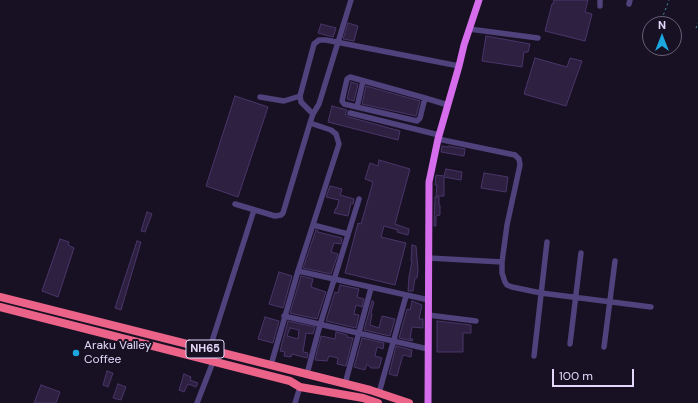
<!DOCTYPE html>
<style>
body{margin:0}
#map{position:relative;width:698px;height:403px;overflow:hidden;background:#181123;font-family:"DM Sans",sans-serif}
canvas{display:block}
.north{position:absolute;left:642px;top:16px;width:40px;height:40px;box-sizing:border-box;background:#181123;border:1px solid #696179;border-radius:50%;rotate:0deg;font-size:11px;font-weight:700;line-height:16px;text-align:center;color:#e3d8fa}
.north::after{content:'';display:block;margin:auto;width:14px;height:18px;background:#1da7e1;clip-path:polygon(50% 0,100% 100%,50% 72%,0 100%)}
.scale{position:absolute;left:552px;top:369px;width:82px;height:18px;box-sizing:border-box;border:2px solid #e3d8fa;border-top:0;padding-left:5px;font-size:12px;line-height:14px;white-space:nowrap;color:#e3d8fa;-webkit-text-stroke:3px #181123;paint-order:stroke}
</style>
<div id="map">
<canvas width="698" height="403"></canvas>
<div class="north">N</div>
<div class="scale">100 m</div>
</div>
<script>
const c = document.querySelector('canvas').getContext('2d');
c.lineJoin = 'round';
function fill(path, color) {
  c.fillStyle = color;
  c.fill(path, 'evenodd');
}
function poly(rows) {
  const path = new Path2D();
  for (const r of rows) {
    path.moveTo(r[0], r[1]);
    for (let i = 2; i < r.length; i += 2) path.lineTo(r[i], r[i + 1]);
  }
  return path;
}
function trace(path, color, width, dash) {
  c.strokeStyle = color;
  c.lineWidth = width;
  c.lineCap = dash ? 'butt' : 'round';
  c.setLineDash(dash || []);
  c.stroke(path);
}
function write(font, color, halo, rows, align = 'center') {
  c.font = font + ' "DM Sans",sans-serif';
  c.lineWidth = 4;
  c.setLineDash([]);
  c.textBaseline = 'middle';
  c.strokeStyle = halo;
  c.fillStyle = color;
  for (const [text, x, y, turn = 0] of rows) {
    c.save();
    c.translate(x, y);
    c.rotate((+turn || 0) * Math.PI / 180);
    c.textAlign = isNaN(turn) ? turn : align;
    if (halo) c.strokeText(text, 0, 0);
    c.fillText(text, 0, 0);
    c.restore();
  }
}
const building = poly([
 [554,0,588,0,585,12,592,14,585,41,545,31,552,4,553,4,554,0],
 [348,23,358,26,354,41,343,39,348,23],
 [321,24,336,28,333,37,318,33,321,24],
 [486,36,530,44,528,52,524,52,522,67,482,61,486,36],
 [535,58,567,67,570,58,582,61,566,106,524,94,535,58],
 [351,82,358,84,354,101,347,99,351,82],
 [366,86,420,101,416,116,362,104,366,86],
 [235,96,268,107,238,197,206,186,235,96],
 [332,106,347,110,345,114,349,117,400,131,398,140,328,122,332,106],
 [442,146,448,147,448,146,465,149,464,156,441,152,442,146],
 [379,160,410,169,395,224,409,229,408,235,397,232,398,230,384,226,381,237,406,243,395,285,345,273,358,223,361,224,373,182,365,179,370,163,378,166,379,160],
 [446,169,462,172,461,180,444,177,444,196,436,196,437,185,435,185,436,175,444,176,446,169],
 [484,173,508,177,506,192,481,188,484,173],
 [330,186,342,189,340,195,354,199,353,204,351,203,348,216,334,213,336,208,337,208,339,200,326,197,330,186],
 [435,197,439,197,439,205,440,205,440,215,436,216,436,226,434,226,435,197],
 [147,212,152,214,145,232,141,231,147,212],
 [316,230,318,231,318,232,342,238,341,244,334,243,331,252,338,254,331,274,303,268,316,230],
 [60,239,69,242,68,245,74,248,58,297,42,291,60,239],
 [137,241,141,242,121,310,115,308,137,241],
 [412,245,416,246,418,270,417,278,415,278,413,291,408,291,409,277,412,261,411,261,412,245],
 [279,272,292,276,283,308,269,304,279,272],
 [301,276,313,279,311,287,326,292,317,319,290,313,301,276],
 [340,285,359,289,357,297,364,299,362,307,356,305,354,314,359,315,356,328,326,321,335,292,338,293,340,285],
 [372,301,374,302,371,313,372,314,370,325,379,328,382,316,395,319,390,336,364,330,372,301],
 [412,301,422,305,419,319,423,319,423,328,412,327,410,339,413,339,412,341,399,338,407,309,410,310,412,301],
 [265,317,279,321,273,343,258,339,265,317],
 [288,321,315,327,313,334,306,333,303,352,308,353,307,358,292,354,291,357,284,356,285,352,280,351,288,321],
 [290,328,299,330,298,339,287,336,290,328],
 [437,321,471,325,471,333,463,333,463,352,437,352,437,321],
 [336,332,347,335,347,337,353,338,346,366,337,364,338,358,329,356,327,361,315,360,321,336,335,339,336,332],
 [362,338,384,343,383,349,377,347,375,356,382,358,379,368,371,368,367,364,365,370,354,367,362,338],
 [396,346,412,350,411,357,403,355,397,376,389,374,396,346],
 [107,371,113,373,108,387,103,385,107,371],
 [184,374,191,377,190,380,198,383,196,387,188,384,184,392,179,390,184,374],
 [118,384,126,387,121,400,113,398,118,384],
 [41,385,60,392,56,403,34,403,41,385]
]);
fill(building, '#2d2041');
trace(building, '#4a356a', 1);
trace(poly([
 [660,24,669,0],
 [696,28,698,23]
]), '#3f99a8', 1, [2, 3]);
trace(poly([
 [629,4,630,0],
 [600,6,600,0],
 [469,29,538,38],
 [260,97,284,101,300,96],
 [425,98,420,118,417,121,344,104,342,101,347,79,350,77,425,98,448,105],
 [357,107,363,81],
 [350,113,439,135],
 [313,114,301,102,300,96,314,44,319,40,326,40,459,66],
 [438,139,515,155,519,159,520,165,507,225,502,262,502,273,505,282,507,285,512,287,541,293,651,307],
 [235,204,275,216,281,215,283,213,310,123,313,114,319,104,351,0],
 [313,225,348,234],
 [429,258,502,262],
 [298,271,429,300],
 [428,315,476,321],
 [284,316,428,349],
 [570,344,581,253],
 [604,347,615,261],
 [534,356,547,242],
 [206,360,254,210],
 [271,365,298,271,339,144,336,134,331,130,310,123],
 [307,374,320,325,359,199],
 [345,384,371,288],
 [379,393,406,296],
 [197,403,213,362],
 [295,403,300,387]
]), '#50427c', 5.5);
trace(poly([
 [428,403,429,182,438,139,459,66,464,45,479,0]
]), '#d66dec', 7);
trace(poly([
 [0,297,370,390,409,403],
 [0,307,290,381,300,387,363,398,378,403]
]), '#eb6389', 8);
for (const [x, y, r, color] of [
 [76,353,4,"#1da7e1"]
]) {
  const dot = new Path2D();
  dot.arc(x, y, r, 0, 2 * Math.PI);
  c.fillStyle = color;
  c.fill(dot);
  trace(dot, '#181123', 1.5);
}
for (const [x, y, w] of [
 [205,349,38]
]) {
  const box = new Path2D();
  box.roundRect(x - w / 2, y - 9, w, 18, 3);
  c.fillStyle = '#181123';
  c.fill(box);
  trace(box, '#e3d8fa', 1);
}
write('bold 11px', '#e3d8fa', null, [
 ["NH65",205,349]
]);
write('12px', '#e3d8fa', '#181123', [
 ["Araku Valley",84,346],
 ["Coffee",84,360]
], 'left');
</script>
